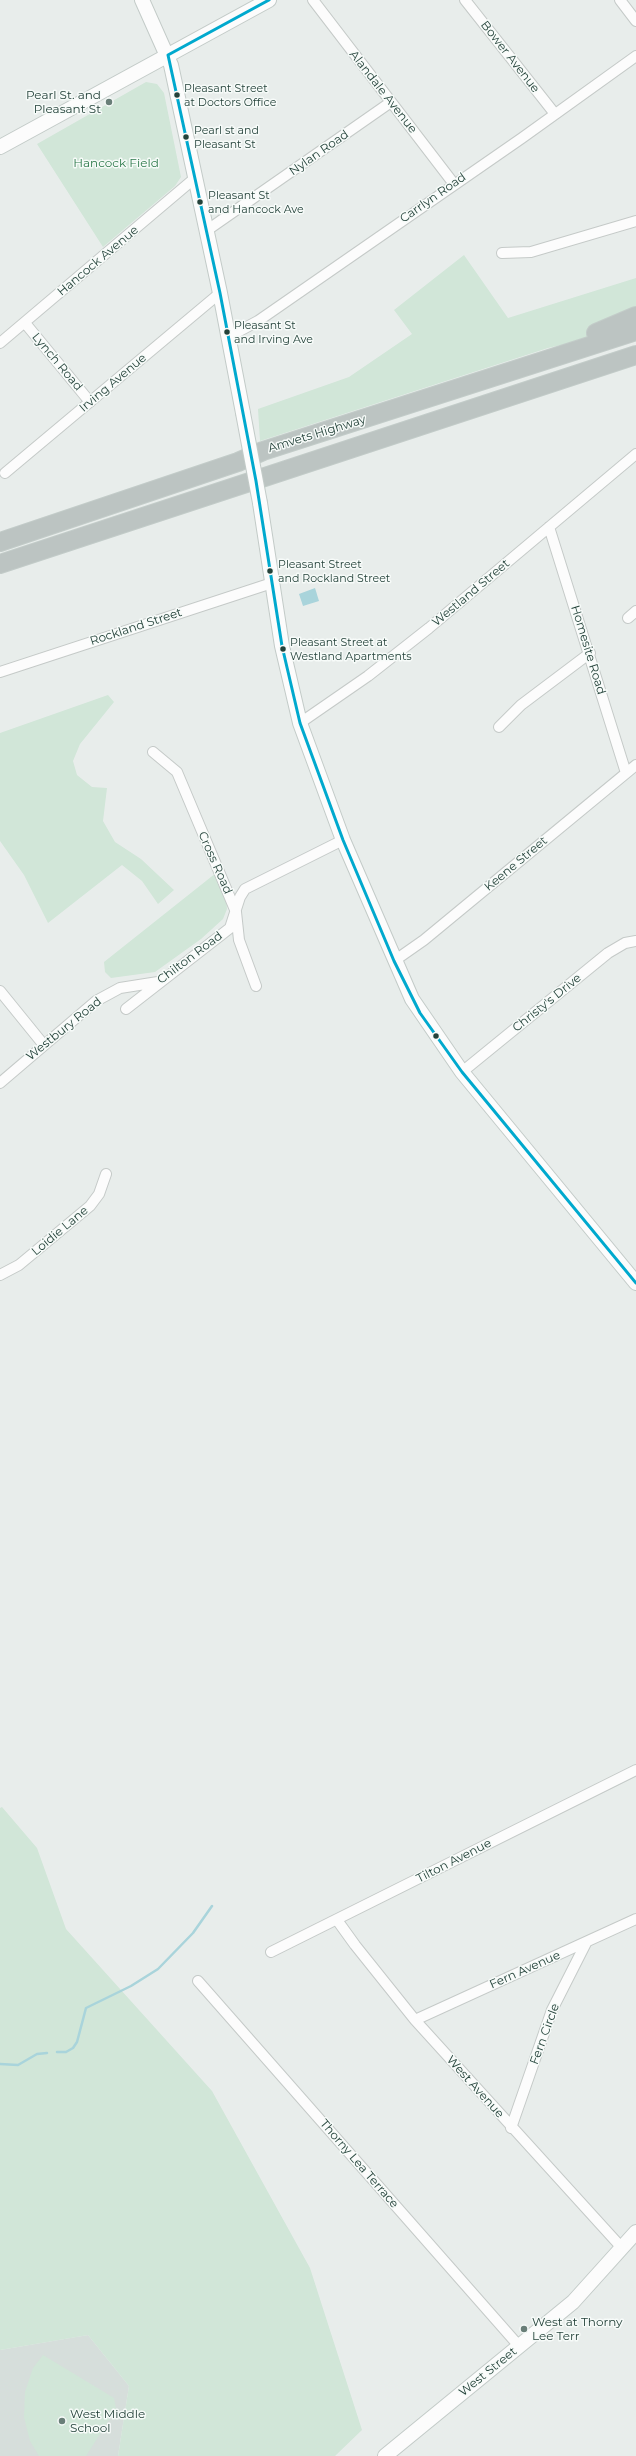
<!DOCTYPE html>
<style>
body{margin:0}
canvas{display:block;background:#e8edeb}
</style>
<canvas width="636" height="2456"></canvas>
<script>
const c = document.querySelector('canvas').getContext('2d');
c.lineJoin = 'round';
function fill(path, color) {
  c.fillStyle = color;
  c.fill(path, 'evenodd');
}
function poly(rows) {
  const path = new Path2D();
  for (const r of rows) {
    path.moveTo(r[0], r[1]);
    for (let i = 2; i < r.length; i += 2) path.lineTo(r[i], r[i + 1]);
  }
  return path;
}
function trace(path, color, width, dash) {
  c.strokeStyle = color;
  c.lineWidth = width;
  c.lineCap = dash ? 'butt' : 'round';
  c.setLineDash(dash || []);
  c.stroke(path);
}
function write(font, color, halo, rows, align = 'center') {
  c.font = font + ' Montserrat,sans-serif';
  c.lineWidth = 3;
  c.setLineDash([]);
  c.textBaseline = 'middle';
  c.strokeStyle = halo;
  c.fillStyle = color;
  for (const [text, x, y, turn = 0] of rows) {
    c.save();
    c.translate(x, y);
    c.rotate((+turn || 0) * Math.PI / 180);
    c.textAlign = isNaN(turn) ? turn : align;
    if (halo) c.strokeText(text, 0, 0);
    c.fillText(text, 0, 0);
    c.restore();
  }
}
fill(poly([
 [88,2335,129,2386,118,2456,0,2456,0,2350]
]), '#d6dedb');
fill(poly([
 [146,82,157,84,164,93,181,177,175,186,103,247,37,144],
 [464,255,508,318,636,278,636,316,578,341,548,348,260,441,258,409,349,377,412,334,394,310],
 [108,695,114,702,80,744,73,761,77,775,92,787,107,788,103,821,115,842,141,859,174,890,158,904,142,881,122,865,48,923,24,875,0,841,0,733],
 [216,873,226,898,227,909,223,919,201,939,155,972,111,978,105,972,104,962],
 [2,1807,37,1848,66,1929,212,2091,310,2268,362,2430,335,2456,118,2456,129,2386,88,2335,0,2350,0,1808],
 [43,2355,114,2398,116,2409,86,2456,39,2456,30,2441,24,2417,25,2392,33,2368]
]), '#d1e6d8');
fill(poly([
 [315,588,319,601,303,606,299,594]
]), '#a9d4db');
trace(poly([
 [57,2052,66,2052,73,2048,77,2042,86,2008,131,1986,158,1969,193,1933,212,1906],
 [0,2064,18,2065,37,2054,47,2053]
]), '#a9d4db', 2.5);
const street = poly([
 [313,0,454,184],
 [465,0,555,114],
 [620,0,636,21],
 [206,231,391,102],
 [502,253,531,252,636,221],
 [25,323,90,402],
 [228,337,258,321,522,138,636,56],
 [0,343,195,178],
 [5,473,220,293],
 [549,527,626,773],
 [628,618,636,611],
 [0,672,272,583],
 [300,723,368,676,429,628,636,454],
 [499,727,521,705,590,653],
 [153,752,177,772,236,912,239,940,256,986],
 [394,961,424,940,636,765],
 [0,991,43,1044],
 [126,1009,230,928,240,897,245,889,343,840],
 [462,1072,608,953,625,943,636,941],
 [0,1083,96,1001,120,988,158,982],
 [0,1275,19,1265,90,1206,99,1194,106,1174],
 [337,1920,355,1945,415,2020,622,2248],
 [271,1952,636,1770],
 [198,1981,519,2346],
 [415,2020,636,1919],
 [511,2128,552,2010,586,1943]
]);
const secondary = poly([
 [142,0,171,65,220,293,243,413],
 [0,147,269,0],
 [260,503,282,646,300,723,343,840,412,999,462,1072,636,1283],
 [385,2456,573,2302,636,2232]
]);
const highway = poly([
 [596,333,636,316],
 [0,542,238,462,263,451,636,331],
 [0,564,636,355]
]);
trace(street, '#c5cac8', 12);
trace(secondary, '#c3cbc8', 16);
trace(highway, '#c3ccc9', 20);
trace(street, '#fcfcfc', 10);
trace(secondary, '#fcfcfc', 14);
trace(highway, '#bcc4c2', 18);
const secondaryBridge = poly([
 [243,413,260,503]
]);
trace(secondaryBridge, '#c3cbc8', 16, []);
trace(secondaryBridge, '#fcfcfc', 14);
trace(poly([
 [269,0,168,55,220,293,256,481,282,646,300,723,343,840,394,961,420,1013,462,1072,636,1283]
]), '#00a9ce', 3);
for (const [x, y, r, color] of [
 [177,95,3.5,"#24423a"],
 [109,102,4,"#697e78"],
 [186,137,3.5,"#24423a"],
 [200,202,3.5,"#24423a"],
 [227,332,3.5,"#24423a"],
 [270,571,3.5,"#24423a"],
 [283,649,3.5,"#24423a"],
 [436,1036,3.5,"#24423a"],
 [524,2329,4,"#697e78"],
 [62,2421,4,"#697e78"]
]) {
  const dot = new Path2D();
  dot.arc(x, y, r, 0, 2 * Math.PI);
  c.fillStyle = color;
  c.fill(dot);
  trace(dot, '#f7fbf9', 1.5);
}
write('11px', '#24423a', '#f7fbf9', [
 ["Pleasant Street",184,89],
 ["at Doctors Office",184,103],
 ["Pearl st and",194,131],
 ["Pleasant St",194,145],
 ["Pleasant St",208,196],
 ["and Hancock Ave",208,210],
 ["Pleasant St",234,326],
 ["and Irving Ave",234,340],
 ["Pleasant Street",278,565],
 ["and Rockland Street",278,579],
 ["Pleasant Street at",290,643],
 ["Westland Apartments",290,657]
], 'left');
write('12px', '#24423a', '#f7fbf9', [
 ["Bower Avenue",510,57,52],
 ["Alandale Avenue",383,92,52],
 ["Nylan Road",319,153,-35],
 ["Carrlyn Road",433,198,-35],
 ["Hancock Avenue",98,261,-40],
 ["Lynch Road",57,362,50],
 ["Irving Avenue",113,383,-40],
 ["Amvets Highway",317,434,-17],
 ["Westland Street",471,593,-40],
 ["Rockland Street",136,627,-18],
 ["Homesite Road",588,650,73],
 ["Cross Road",215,863,66],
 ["Keene Street",516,864,-40],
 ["Chilton Road",190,958,-37],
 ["Christy's Drive",547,1003,-39],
 ["Westbury Road",64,1029,-39],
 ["Loidie Lane",60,1231,-40],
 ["Tilton Avenue",454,1861,-27],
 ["Fern Avenue",525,1970,-24],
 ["Fern Circle",545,2034,-70],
 ["West Avenue",475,2087,48],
 ["Thorny Lea Terrace",359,2164,49],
 ["West Street",488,2372,-39]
]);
write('12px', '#24423a', '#f7fbf9', [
 ["Pearl St. and",101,95,"right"],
 ["Pleasant St",101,109,"right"],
 ["West at Thorny",532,2322],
 ["Lee Terr",532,2336],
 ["West Middle",70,2414],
 ["School",70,2428]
], 'left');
write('12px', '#2d7a4b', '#f7fbf9', [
 ["Hancock Field",116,163]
]);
</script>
